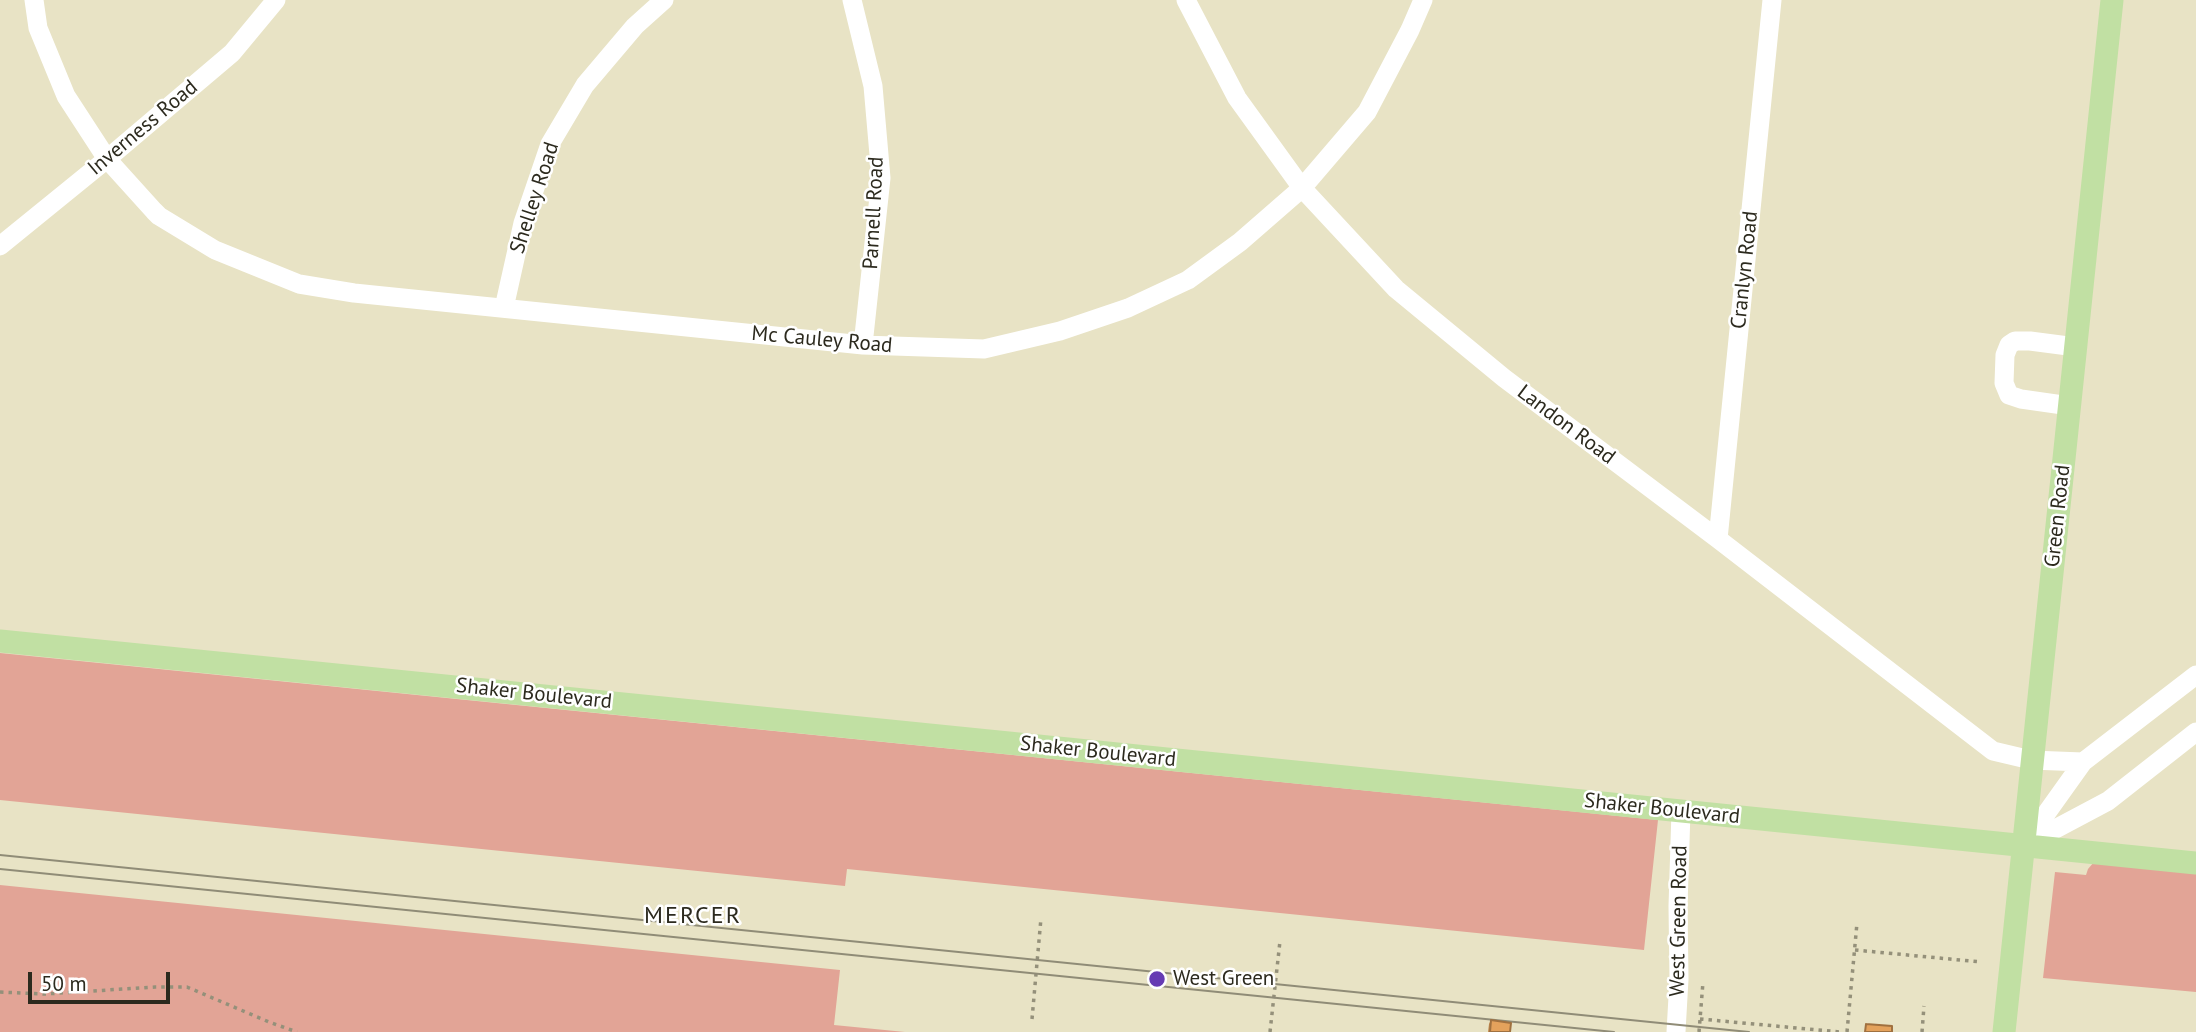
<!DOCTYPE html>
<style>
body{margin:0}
#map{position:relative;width:2196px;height:1032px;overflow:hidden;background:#e8e3c5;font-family:"PT Sans",sans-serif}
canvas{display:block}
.scale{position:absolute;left:28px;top:972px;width:142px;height:32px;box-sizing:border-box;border:4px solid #2c2a1e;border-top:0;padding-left:9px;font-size:21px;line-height:24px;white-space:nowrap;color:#2c2a1e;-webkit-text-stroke:5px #fff;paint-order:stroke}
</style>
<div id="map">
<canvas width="2196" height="1032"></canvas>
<div class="scale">50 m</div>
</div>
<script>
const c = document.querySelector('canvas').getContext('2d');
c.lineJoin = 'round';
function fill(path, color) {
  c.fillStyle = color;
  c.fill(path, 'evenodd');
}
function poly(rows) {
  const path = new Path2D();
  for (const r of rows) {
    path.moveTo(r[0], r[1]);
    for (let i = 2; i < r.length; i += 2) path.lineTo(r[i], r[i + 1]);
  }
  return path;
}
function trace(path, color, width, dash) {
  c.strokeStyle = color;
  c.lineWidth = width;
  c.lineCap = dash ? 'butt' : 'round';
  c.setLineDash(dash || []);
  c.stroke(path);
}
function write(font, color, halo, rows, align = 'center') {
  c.font = font + ' "PT Sans",sans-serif';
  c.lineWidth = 5;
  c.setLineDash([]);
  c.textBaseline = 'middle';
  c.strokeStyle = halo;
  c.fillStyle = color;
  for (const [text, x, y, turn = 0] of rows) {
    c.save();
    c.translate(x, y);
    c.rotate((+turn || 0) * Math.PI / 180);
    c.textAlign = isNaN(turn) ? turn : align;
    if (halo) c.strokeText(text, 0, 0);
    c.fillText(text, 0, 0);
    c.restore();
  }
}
fill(poly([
 [0,653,1658,820,1644,950,847,869,845,886,0,800],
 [2101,854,2196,863,2196,992,2043,978,2055,872,2086,875,2088,869],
 [0,885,840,970,834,1025,905,1032,0,1032]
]), '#e2a496');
trace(poly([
 [1855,950,1981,962],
 [0,992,45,994,155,987,187,987,269,1022,297,1032],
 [1032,1019,1041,918],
 [1700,1019,1840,1032],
 [1270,1032,1280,941],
 [1699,1032,1703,982],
 [1847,1032,1857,923],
 [1922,1032,1924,1006]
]), '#94907a', 3.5, [3.5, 5]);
trace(poly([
 [34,0,38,28,66,96,107,159,154,211,159,216,215,250,299,284,354,293,863,345,984,349,1060,331,1128,308,1188,280,1240,242,1302,188,1367,112,1410,30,1423,0],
 [852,0,873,86,881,178,863,345],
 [1186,0,1237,98,1302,188,1396,289,1504,378,1718,539,1993,751,2031,760,2083,762],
 [0,246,107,159,232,53,276,0],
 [504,308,523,223,550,144,585,85,635,26,664,0],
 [2070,406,2021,399,2009,395,2004,383,2005,355,2009,345,2015,341,2030,341,2076,347],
 [1718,539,1772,0],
 [2027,844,2108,801,2196,732],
 [2023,846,2083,762,2196,675],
 [1676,1032,1679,979,1678,906,1681,811]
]), '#fff', 19);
trace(poly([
 [0,641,2196,863],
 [2004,1032,2112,0]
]), '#c1e0a3', 23);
trace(poly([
 [0,855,1749,1032],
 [0,869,1614,1032]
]), '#908c77', 2);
fill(poly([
 [1491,1020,1510,1032,1488,1032,1489,1024]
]), '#c48b4f');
const building = poly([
 [1491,1020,1511,1023,1510,1032,1490,1032,1491,1020],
 [1866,1024,1892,1026,1892,1032,1865,1032,1866,1024]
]);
fill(building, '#e4a25c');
trace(building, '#a07140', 2);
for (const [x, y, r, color] of [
 [1157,979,9,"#663bb3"]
]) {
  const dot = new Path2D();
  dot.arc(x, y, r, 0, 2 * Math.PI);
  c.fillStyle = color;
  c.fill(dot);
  trace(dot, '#fff', 2.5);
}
write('21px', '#2c2a1e', '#fff', [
 ["Inverness Road",143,128,-40],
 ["Shelley Road",535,198,-72],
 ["Parnell Road",874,213,-87],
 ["Cranlyn Road",1745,270,-84],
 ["Mc Cauley Road",822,340,5],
 ["Landon Road",1566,425,37],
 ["Green Road",2058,516,-84],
 ["Shaker Boulevard",534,694,6],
 ["Shaker Boulevard",1098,752,6],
 ["Shaker Boulevard",1662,809,6],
 ["West Green Road",1679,921,-89]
]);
write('21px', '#2c2a1e', '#fff', [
 ["West Green",1173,979]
], 'left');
c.letterSpacing = '2px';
write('24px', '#2c2a1e', '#fff', [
 ["MERCER",693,916]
]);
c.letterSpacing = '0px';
</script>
